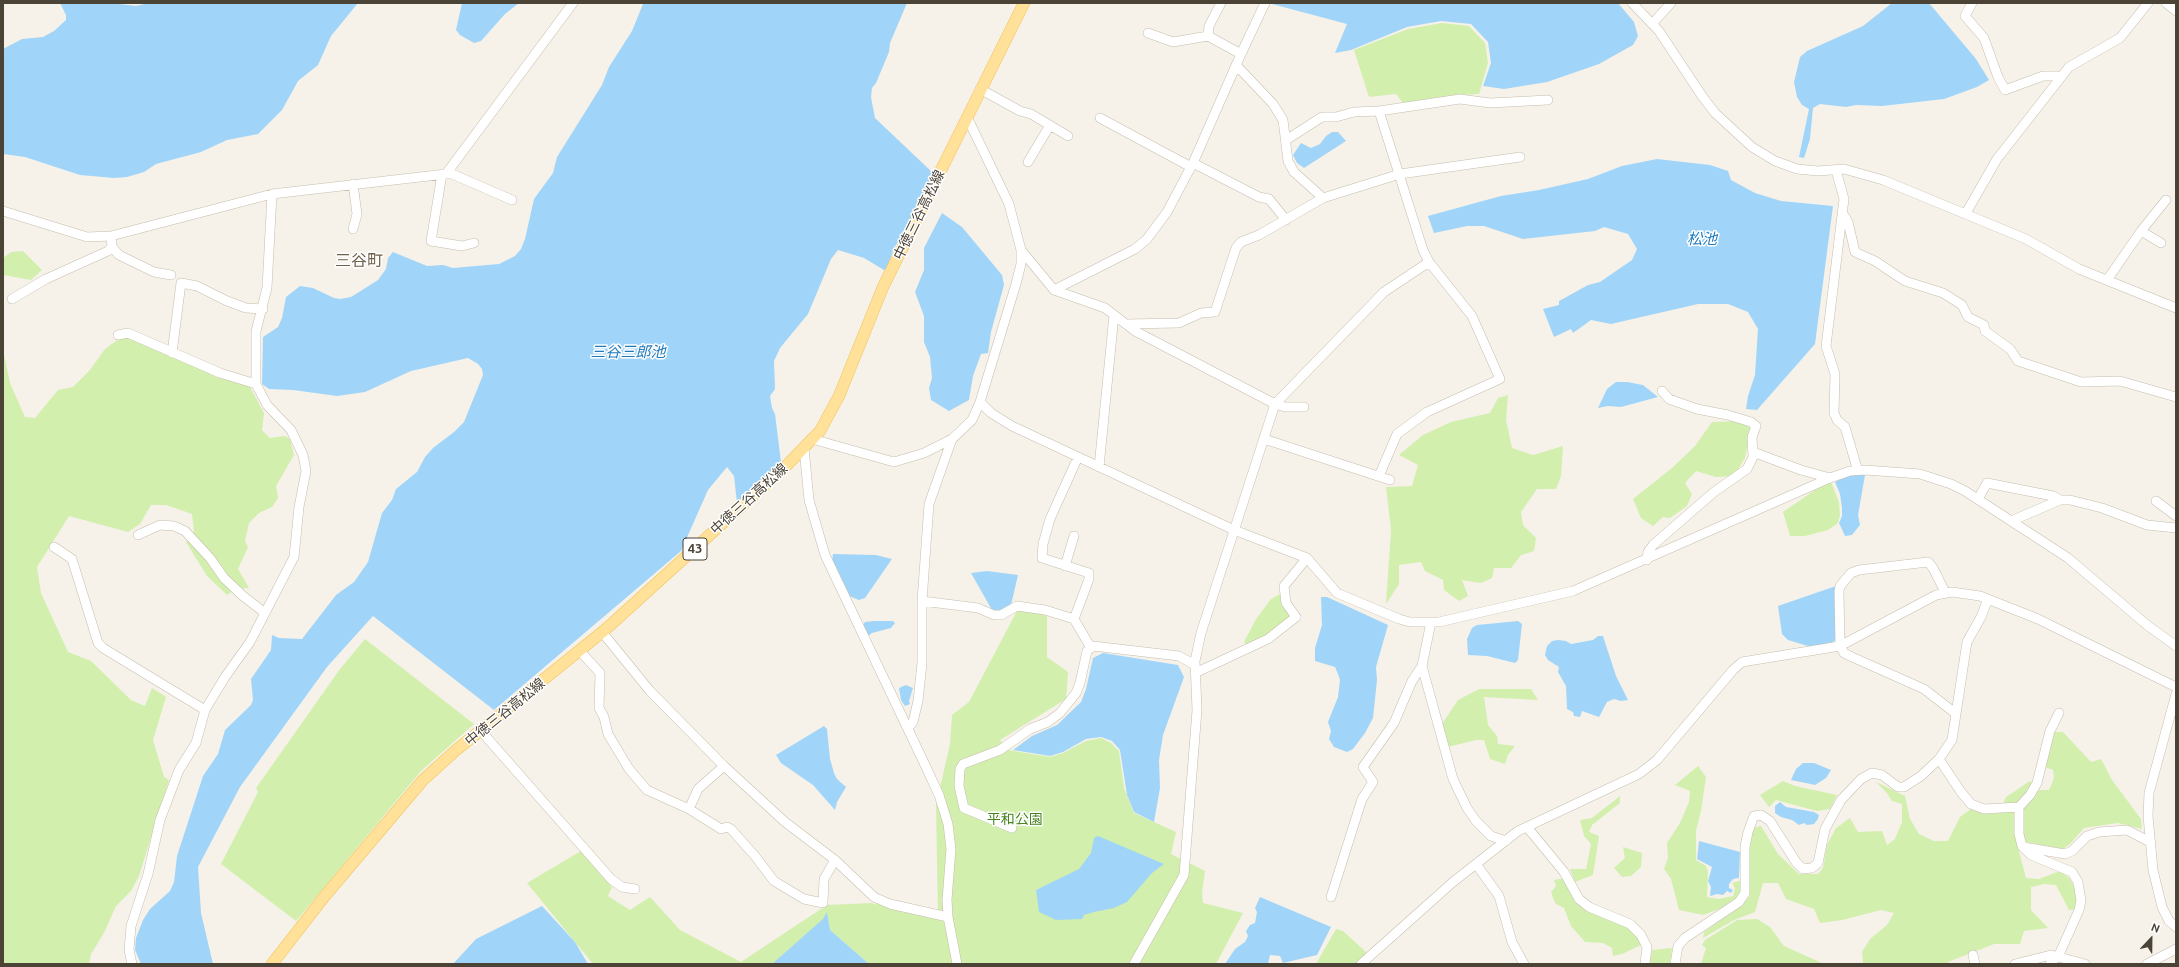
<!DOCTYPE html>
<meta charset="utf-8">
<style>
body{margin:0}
#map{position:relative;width:2179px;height:967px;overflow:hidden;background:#f6f2e9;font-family:Ubuntu,sans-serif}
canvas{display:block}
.frame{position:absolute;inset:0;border:4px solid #4b4336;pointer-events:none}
.north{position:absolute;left:2131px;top:919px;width:40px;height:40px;-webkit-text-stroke:3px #fff;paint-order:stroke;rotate:22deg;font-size:11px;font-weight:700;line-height:16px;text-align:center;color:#4b4336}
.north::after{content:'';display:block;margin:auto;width:14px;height:18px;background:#4b4336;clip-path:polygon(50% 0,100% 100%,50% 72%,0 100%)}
</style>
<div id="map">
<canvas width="2179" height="967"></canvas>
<div class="frame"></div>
<div class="north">N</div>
</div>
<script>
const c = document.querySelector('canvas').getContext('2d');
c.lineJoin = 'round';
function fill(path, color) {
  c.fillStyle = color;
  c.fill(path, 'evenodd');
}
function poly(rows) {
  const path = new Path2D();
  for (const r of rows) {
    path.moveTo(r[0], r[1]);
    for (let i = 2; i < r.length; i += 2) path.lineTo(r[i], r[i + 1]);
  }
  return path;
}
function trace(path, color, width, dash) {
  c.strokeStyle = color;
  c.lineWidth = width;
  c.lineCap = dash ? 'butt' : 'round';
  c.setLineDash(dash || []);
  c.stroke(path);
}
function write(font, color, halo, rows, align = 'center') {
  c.font = font + ' Ubuntu,"Noto Sans JP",sans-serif';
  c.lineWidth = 3;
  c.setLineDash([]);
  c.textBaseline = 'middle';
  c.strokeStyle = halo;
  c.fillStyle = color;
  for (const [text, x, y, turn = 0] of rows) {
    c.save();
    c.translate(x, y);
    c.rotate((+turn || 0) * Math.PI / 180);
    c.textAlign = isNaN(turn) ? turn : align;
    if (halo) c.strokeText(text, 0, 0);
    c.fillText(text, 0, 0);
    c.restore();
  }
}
fill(poly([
 [1442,23,1469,26,1485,43,1488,63,1479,94,1460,95,1403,103,1396,94,1369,97,1354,50,1408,29],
 [23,251,42,270,31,280,3,275,3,258,11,252],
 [123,336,152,346,219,378,249,385,264,413,262,430,270,438,285,436,290,439,294,455,276,486,278,498,272,507,259,513,249,523,245,541,248,547,238,569,249,588,236,589,227,595,207,576,186,542,194,531,192,514,166,505,151,505,140,524,128,532,69,516,37,567,41,593,68,652,91,661,131,700,145,706,152,688,166,697,153,740,164,777,169,780,139,876,131,891,116,906,104,933,91,954,89,964,3,964,3,349,10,383,25,417,35,418,58,390,73,387,90,370,105,349],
 [1508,395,1506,420,1512,448,1533,455,1563,446,1561,476,1556,489,1537,489,1521,512,1523,525,1536,538,1534,551,1521,555,1511,568,1494,568,1492,578,1481,583,1462,580,1468,596,1459,601,1444,590,1443,580,1425,571,1421,562,1399,565,1399,584,1386,604,1391,530,1386,487,1412,486,1418,465,1399,455,1423,435,1451,422,1490,413,1498,398],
 [1736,421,1751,428,1745,458,1734,476,1716,477,1696,471,1685,483,1692,494,1687,506,1670,518,1663,517,1653,526,1641,518,1633,499,1672,468,1695,446,1712,422],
 [1831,482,1839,502,1840,515,1838,523,1828,530,1805,536,1790,536,1783,512,1821,486],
 [1280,594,1292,616,1266,637,1247,645,1244,642,1256,619,1271,599],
 [1019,607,1047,616,1047,657,1068,672,1066,699,1000,740,1008,750,1050,757,1063,753,1086,741,1101,738,1111,743,1119,751,1124,788,1134,813,1176,832,1171,854,1205,871,1202,893,1203,903,1243,913,1216,964,869,964,830,930,827,913,824,919,772,964,593,964,527,883,581,851,612,887,608,896,630,910,650,897,680,930,741,962,827,905,871,903,938,916,936,805,950,744,952,715,969,702],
 [365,639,474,724,421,771,296,921,221,864,258,792,256,788,340,669],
 [1479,689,1531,689,1538,700,1484,697,1488,725,1497,736,1498,744,1515,746,1508,755,1505,764,1490,759,1484,740,1476,740,1448,747,1442,724,1458,700],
 [2052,732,2063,732,2091,762,2101,759,2112,780,2141,819,2142,829,2118,823,2084,828,2070,844,2063,849,2016,840,2026,878,2039,879,2060,871,2069,878,2078,893,2077,909,2069,910,2056,885,2044,884,2031,887,2031,910,2048,928,2024,931,2020,944,1994,944,1948,962,1948,964,1863,964,1862,952,1870,939,1887,925,1894,913,1881,910,1842,920,1820,923,1814,909,1786,899,1778,883,1763,883,1755,912,1734,920,1703,938,1704,932,1739,907,1750,896,1750,842,1753,828,1761,826,1778,854,1799,874,1818,874,1823,868,1827,845,1836,828,1850,818,1858,832,1882,831,1887,845,1895,839,1902,822,1902,804,1892,801,1887,793,1876,782,1905,796,1910,819,1919,834,1934,841,1948,841,1960,817,1971,809,1987,814,1999,813,2006,797,2030,781,2038,790,2049,790,2054,778,2053,770,2045,767],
 [1698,766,1706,777,1701,811,1696,831,1696,860,1706,866,1708,872,1707,897,1718,899,1733,896,1735,888,1732,883,1742,880,1741,894,1725,907,1703,915,1679,910,1671,879,1664,869,1668,858,1667,843,1680,823,1689,802,1690,791,1675,785],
 [1783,781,1795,786,1837,795,1830,809,1817,811,1776,800,1769,807,1760,795],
 [1620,796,1620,803,1592,825,1589,832,1599,836,1593,875,1575,882,1570,869,1586,869,1591,844,1584,836,1580,820,1592,818],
 [1623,847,1642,853,1641,867,1631,876,1622,877,1614,868,1625,858],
 [1559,879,1564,879,1577,901,1627,926,1638,935,1641,945,1622,954,1613,956,1612,948,1603,943,1585,942,1571,926,1564,908,1556,904,1553,898,1551,892,1556,886,1554,880],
 [1757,919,1770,927,1784,946,1824,964,1701,964,1706,948,1702,945,1705,940,1737,920],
 [1336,929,1343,931,1367,953,1370,964,1316,964],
 [1672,948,1670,964,1650,964,1652,950]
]), '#d2efae');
fill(poly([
 [60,3,112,3,136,6,149,3,358,3,331,36,318,65,298,81,282,110,258,134,227,140,201,152,156,164,144,172,127,177,114,178,80,175,25,157,3,154,3,49,22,39,43,37,54,31,66,20,66,15],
 [462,3,519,3,505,14,481,41,474,43,460,35,456,30],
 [641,3,907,3,890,43,889,52,876,83,872,88,871,97,875,118,933,173,907,228,894,248,887,269,884,270,864,258,838,250,831,259,808,314,780,348,774,361,775,389,770,396,772,408,775,414,781,462,737,503,734,476,727,467,708,490,681,551,494,710,373,616,327,667,240,787,198,867,201,913,213,964,141,964,135,950,136,938,143,920,150,909,170,891,174,882,177,856,203,776,218,754,225,730,251,705,253,700,251,679,271,650,272,635,279,638,302,639,336,595,354,582,368,562,382,513,392,500,396,489,417,472,425,457,433,448,454,432,464,422,483,375,482,369,478,364,468,358,411,371,365,392,337,396,293,390,269,389,262,384,263,337,278,327,282,318,286,297,300,286,313,288,334,298,340,299,351,297,378,280,386,269,388,258,393,252,427,266,443,265,453,268,499,264,515,256,521,249,525,239,534,199,553,173,557,157,602,85,609,67,632,31,643,4],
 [1273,3,1618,3,1634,22,1638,36,1633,45,1599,64,1547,82,1504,89,1483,86,1491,63,1488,42,1471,24,1441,21,1407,27,1351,50,1335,53,1347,24,1272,4],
 [1892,3,1929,3,1976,59,1989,80,1977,87,1944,99,1882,106,1856,105,1846,107,1820,104,1813,108,1810,139,1804,158,1799,157,1809,109,1802,105,1797,97,1794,82,1800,57,1807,51,1863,26],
 [1332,132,1338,132,1346,141,1304,168,1297,163,1293,155,1301,143,1311,148,1320,144,1326,136],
 [1657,159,1710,165,1728,171,1731,180,1755,193,1781,201,1833,206,1815,344,1757,410,1746,409,1748,396,1755,375,1758,329,1748,312,1728,304,1698,304,1611,324,1591,320,1573,333,1571,329,1554,337,1543,309,1559,305,1559,301,1588,285,1600,282,1632,260,1637,249,1628,234,1604,227,1595,231,1523,239,1484,226,1467,226,1434,233,1428,216,1501,196,1539,190,1588,179,1622,166],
 [942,213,962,227,1002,275,1004,285,991,332,988,353,981,354,973,376,969,400,949,411,931,400,929,388,932,378,930,357,924,342,924,316,915,292,924,270,924,248],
 [1616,382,1627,382,1643,385,1658,397,1621,407,1608,406,1598,408,1607,389],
 [1864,474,1865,475,1858,515,1860,525,1852,535,1845,536,1839,523,1842,516,1842,508,1840,494,1835,482,1849,475],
 [833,554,876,555,892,559,865,598,859,600,849,596,832,562],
 [987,571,1018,575,1011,605,1002,611,992,610,971,573],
 [1836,586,1837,638,1835,641,1824,645,1808,646,1788,640,1782,634,1778,606],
 [1321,597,1327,597,1388,625,1376,667,1377,680,1373,718,1365,733,1353,749,1347,752,1334,747,1329,739,1331,731,1328,722,1338,697,1340,680,1338,674,1335,667,1315,661,1315,648,1322,625],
 [874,621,893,621,895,623,891,628,872,633,868,636,863,625,865,622],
 [1518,621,1522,624,1518,660,1515,663,1487,656,1468,655,1467,639,1472,628,1477,625],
 [1598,636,1603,636,1616,676,1628,700,1621,701,1614,699,1607,702,1599,717,1582,711,1580,717,1574,716,1573,712,1567,709,1566,686,1558,672,1559,667,1548,660,1545,655,1547,646,1552,641,1558,640,1566,641,1571,644,1593,640],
 [1103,653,1178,665,1184,677,1163,735,1159,760,1160,788,1154,822,1134,812,1127,795,1120,750,1112,741,1101,737,1086,739,1063,752,1050,756,1013,750,1032,736,1057,725,1081,702,1086,689,1093,658],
 [906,685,913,688,909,701,910,704,905,706,901,700,899,688],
 [824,726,827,729,830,759,834,773,837,779,846,787,837,802,835,810,813,785,781,763,776,755],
 [1803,763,1814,763,1831,770,1826,778,1815,785,1791,780,1796,769],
 [1780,802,1786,807,1814,812,1819,815,1818,819,1814,824,1807,825,1804,823,1799,825,1792,820,1781,817,1775,813,1775,806],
 [1098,836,1164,864,1152,873,1127,902,1114,908,1094,912,1084,915,1082,919,1056,920,1039,912,1036,890,1079,869,1091,853,1094,838],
 [1699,841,1740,852,1739,878,1733,879,1729,884,1729,888,1733,890,1731,893,1727,891,1723,895,1717,894,1710,896,1711,887,1708,881,1712,867,1697,859],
 [1260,897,1331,927,1317,955,1283,963,1280,956,1270,955,1268,964,1225,964,1235,949,1245,942,1248,936,1246,931,1250,925,1255,923,1257,912,1255,908],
 [542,906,575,942,588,964,453,964,476,939],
 [827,912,830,930,869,964,772,964,823,919]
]), '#a0d5f9');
const minor = poly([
 [1632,3,1659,31,1702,96,1715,113,1752,147,1775,161,1797,169,1818,171,1844,169,1883,180,2026,239,2079,269,2176,308],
 [1972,3,1965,16,1984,38,1998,77,2005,90,2043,76,2062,76],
 [2166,3,2176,11],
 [1652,24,1671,3],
 [1148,33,1173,42,1208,36,1241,54],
 [1208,36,1209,26,1221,3],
 [1236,65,1273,104,1283,120,1288,161,1294,172,1323,198],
 [980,89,1020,111,1031,114,1068,136],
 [1379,111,1423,250,1429,262,1472,316,1500,379,1427,412,1397,434,1379,476],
 [1100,118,1191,167],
 [1286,140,1322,117,1336,117,1354,112,1379,111,1460,99,1490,103,1548,100],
 [1028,162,1050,125],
 [1193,163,1259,197,1269,199,1286,220],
 [1836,170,1844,199,1826,346,1835,374,1834,413,1837,420,1845,427,1857,468],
 [442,174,431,241,462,246,474,243],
 [446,174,452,174,512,200],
 [272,194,446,174,573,3],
 [3,211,87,237,111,236,272,194,267,288,256,331,256,384,267,405,291,430,303,455,306,471,299,507,294,557,250,642,225,677,205,710,196,743,179,770,160,820,148,874,131,926,129,950,132,964],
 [1966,213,1997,159,2069,67,2120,38,2148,3],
 [1843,214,1848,222,1855,252,1875,261,1905,281,1943,293,1962,305,1968,317,1984,325,1985,331,2010,349,2018,361,2081,382,2120,381,2176,397],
 [353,229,357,214,353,184],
 [2141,231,2161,243],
 [112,247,119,255,154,272,171,275],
 [1021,250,1054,290,1105,308,1135,331,1275,404,1201,633,1195,661,1197,710,1184,875,1134,964],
 [2107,280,2141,231,2166,200],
 [1054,290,1135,249,1147,239,1167,212,1193,163,1241,54,1265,3],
 [12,299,46,279,108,251,112,247,111,236],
 [1126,324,1179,323,1201,313,1215,312,1236,248,1241,242,1259,235,1323,198,1400,174,1520,157],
 [118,335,128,333,220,373,256,384],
 [172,353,181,283,197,286,227,301,246,308,263,309],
 [980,402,991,413,1012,426,1234,530,1307,558,1337,593,1399,619,1410,622,1439,622,1573,591,1830,478,1850,471,1865,470,1920,474,1951,484,1965,491,2068,558,2147,625,2176,646],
 [1304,407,1285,407,1275,404,1384,292,1429,262],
 [812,439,894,462,924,453,952,439,972,420,980,402,1016,284,1021,264,1021,250,1009,204,967,117],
 [1264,439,1390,480],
 [804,448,809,500,825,555,926,767,939,795,948,824,951,849,947,900,948,917,957,964],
 [1753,452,1801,470,1830,478],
 [1078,457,1050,519,1043,544,1042,558,1089,573,1089,579,1074,619,1091,648],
 [1099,467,1114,315],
 [1978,499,1987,483,2053,496,2060,500],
 [2156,501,2176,516],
 [2011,521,2060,500,2070,500,2102,508,2147,525,2176,528],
 [138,535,160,525,174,526,185,531,210,558,224,578,243,596,265,613],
 [54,547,72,559,98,643,103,648,205,710],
 [1647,560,1648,552,1653,545,1714,492,1747,469,1753,457,1752,437,1756,426,1751,422,1728,415,1697,409,1669,399,1662,391],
 [1065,566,1074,536],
 [1945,592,1933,568,1928,562,1859,570,1851,573,1840,586,1839,591,1840,646,1844,653,1852,657,1924,689,1955,713],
 [922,601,978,608,994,615,1001,615,1017,606,1045,610,1074,619],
 [1431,622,1422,666,1453,779,1467,808,1476,821,1491,836,1506,841],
 [602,632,650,691,724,766,785,822,835,860,874,897,890,904,948,917],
 [580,651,600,673,599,708,604,717,608,734,629,769,647,790,689,809,698,789,724,766],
 [1195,673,1268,639,1296,617,1286,603,1284,586,1307,558],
 [2176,694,2149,793,2148,816,2153,870,2162,907,2169,921,2176,927],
 [908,728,913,722,918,701,922,663,922,601,929,504,952,439],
 [481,731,611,879,622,887,635,889],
 [1939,759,1961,792,1971,804,1984,809,2019,807,2030,795,2037,783,2050,731,2059,713],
 [2019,807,2019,834,2022,846,2031,855,2072,872,2078,882,2081,901,2079,910,2058,957,2053,960,2050,964],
 [689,809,721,829,727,827,731,829,755,856,774,881,804,899,823,903,824,879,835,860],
 [1527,827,1564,872,1579,899,1589,907,1630,924,1641,935,1647,947,1645,964],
 [1012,828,964,808,959,786,960,769,963,764,1000,750,1030,729,1048,722,1060,713,1076,693,1080,683,1087,651,1091,648,1093,646,1179,656,1195,665],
 [2023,847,2065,854,2072,851,2087,836,2099,832,2127,830,2150,842],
 [1476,864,1499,896,1512,942,1524,964],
 [1331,897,1362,799,1373,782,1363,767,1394,723,1412,681,1422,666],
 [1973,955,1975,964],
 [1361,964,1453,882,1518,831,1639,774,1657,760,1733,670,1742,662,1840,646,1936,595,1952,592,1980,596,2038,619,2176,687],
 [1675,964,1678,946,1685,938,1739,902,1745,893,1745,847,1748,832,1754,816,1761,815,1770,821,1796,862,1803,869,1812,868,1818,863,1825,829,1841,800,1861,779,1872,773,1882,775,1898,787,1904,787,1921,776,1939,759,1952,740,1967,642,1981,617,1988,599],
 [2015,964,2051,955,2085,964],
 [2147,964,2176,949]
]);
const major = poly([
 [272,964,324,897,423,780,455,751,606,629,788,464,820,431,839,396,883,287,1024,3]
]);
trace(minor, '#c6bdad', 10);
trace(major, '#f2c45c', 12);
trace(minor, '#fff', 9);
trace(major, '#ffe199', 11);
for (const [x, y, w] of [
 [695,549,24]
]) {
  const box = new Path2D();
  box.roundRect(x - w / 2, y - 11, w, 22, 3);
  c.fillStyle = '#fff';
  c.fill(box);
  trace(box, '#4b4336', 1);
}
write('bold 13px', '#4b4336', null, [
 ["43",695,549]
]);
write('14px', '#4b4336', '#fff', [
 ["中徳三谷高松線",919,215,-64],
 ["中徳三谷高松線",749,499,-42],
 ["中徳三谷高松線",505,712,-39]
]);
write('14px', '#488521', '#fff', [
 ["平和公園",1015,819]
]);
write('italic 15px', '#207bbc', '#fff', [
 ["松池",1702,239],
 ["三谷三郎池",628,352]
]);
write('16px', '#6f614c', '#fff', [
 ["三谷町",359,261]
]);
</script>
